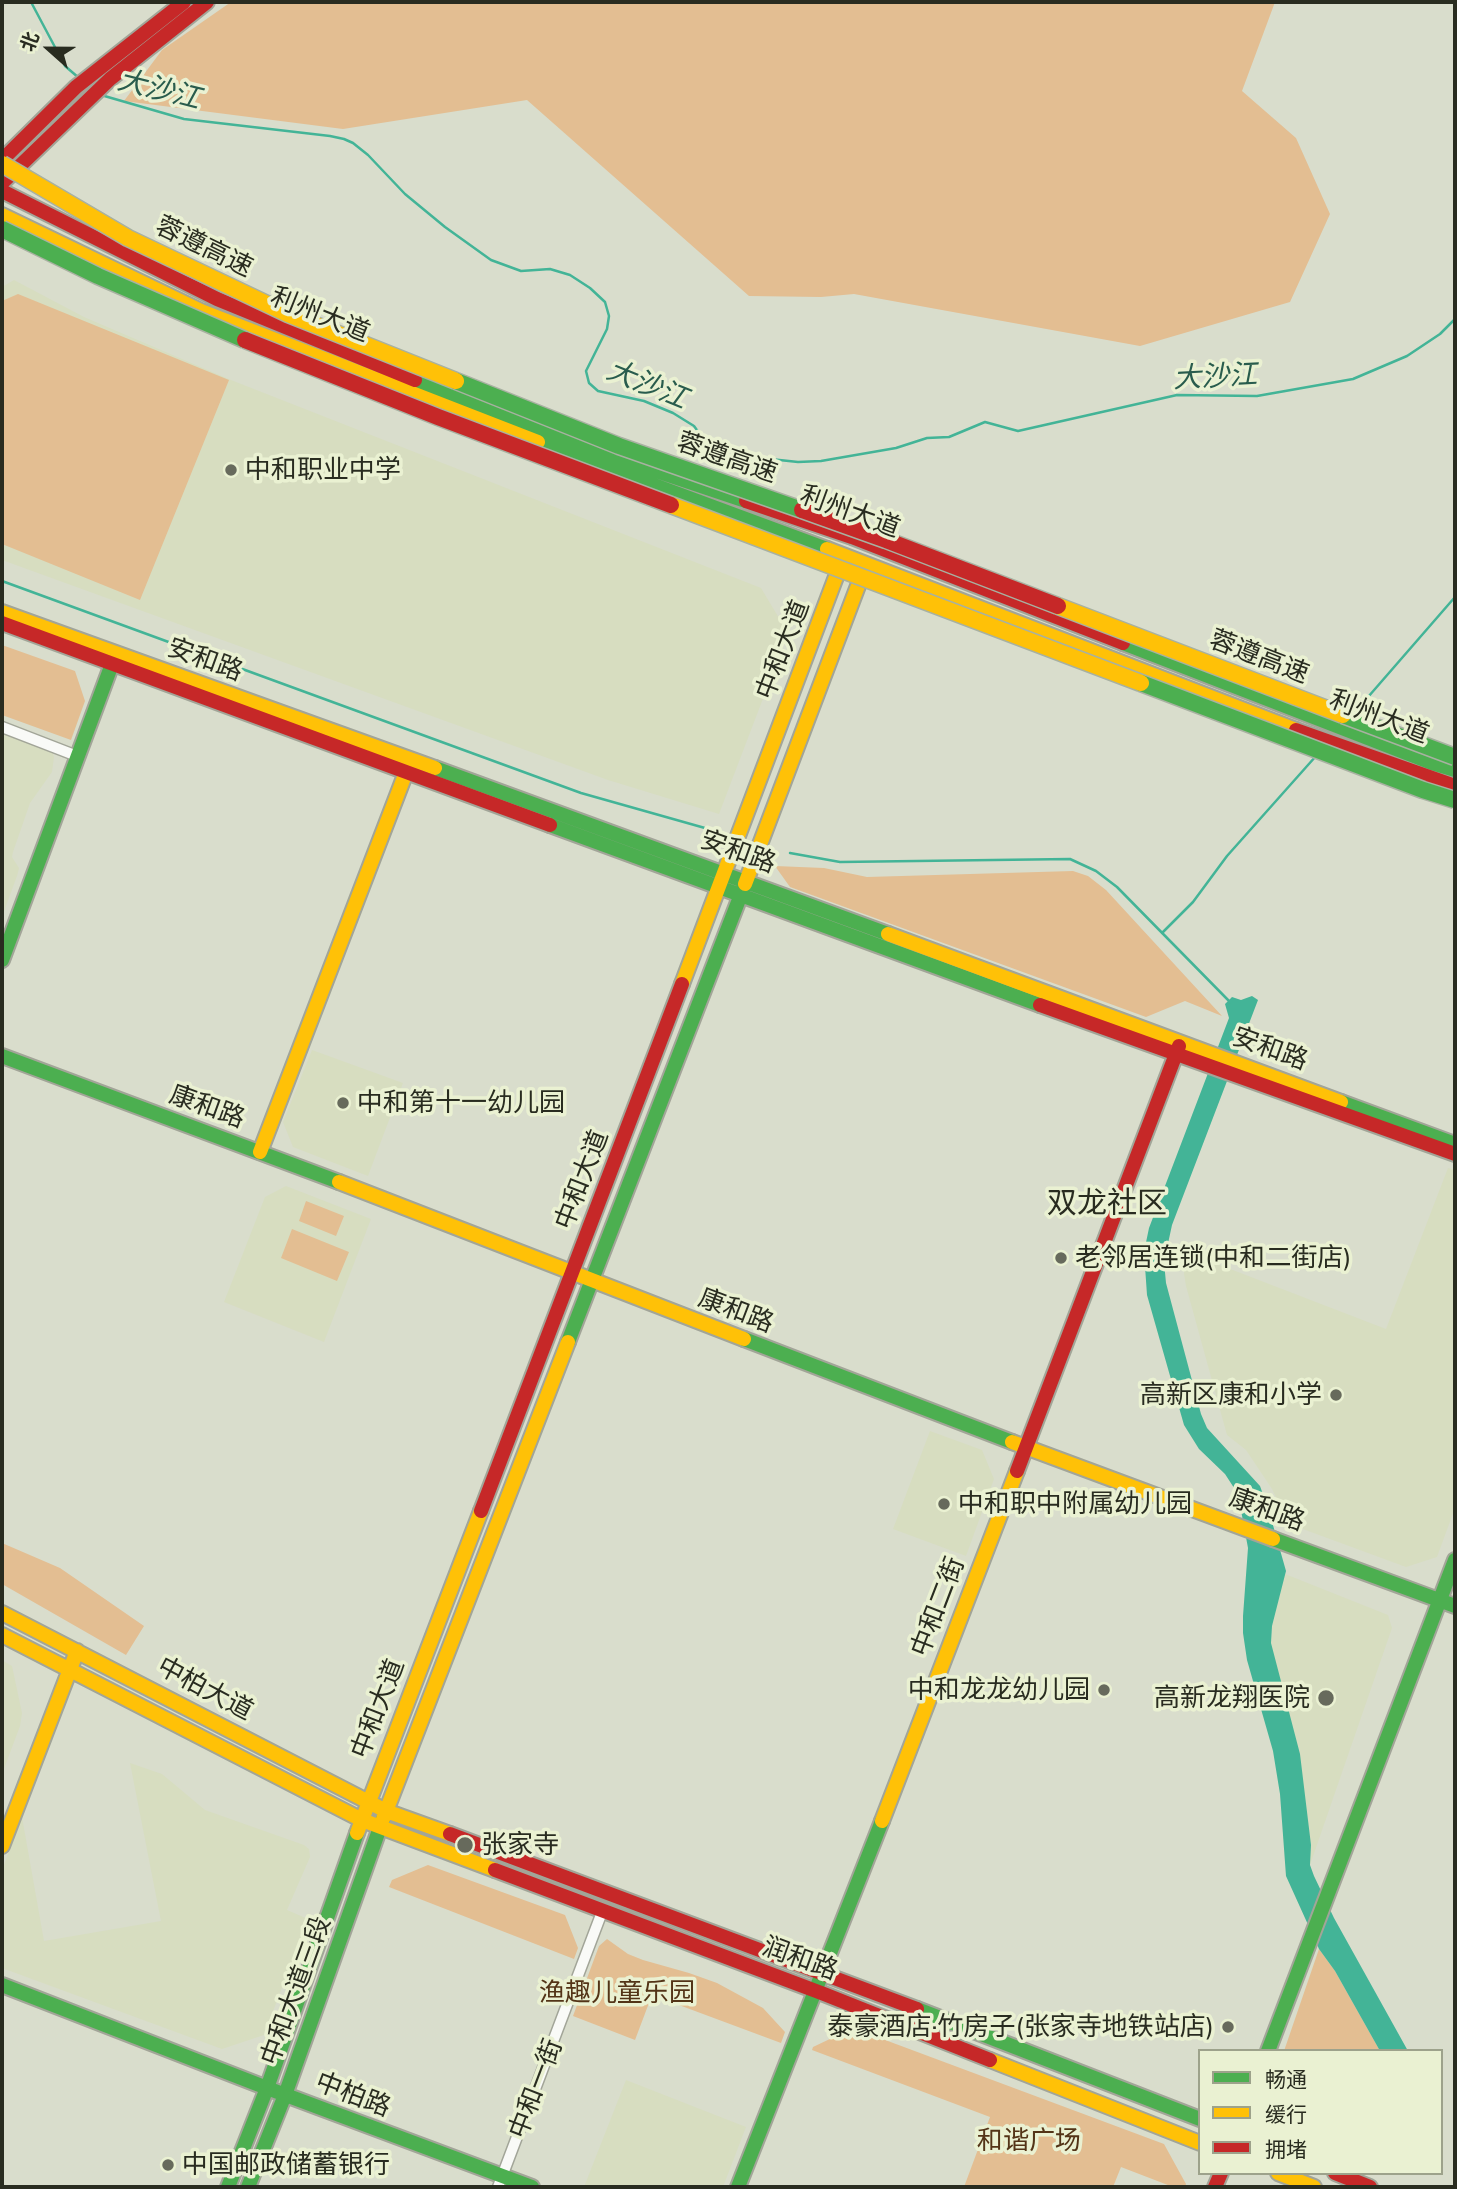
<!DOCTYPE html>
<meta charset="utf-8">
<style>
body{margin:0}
#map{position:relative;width:1457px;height:2189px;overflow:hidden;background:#d9ddcc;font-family:Mulish,"Noto Sans SC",sans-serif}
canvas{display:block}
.frame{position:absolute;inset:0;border:4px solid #292c20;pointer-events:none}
.legend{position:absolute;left:1198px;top:2049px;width:245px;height:126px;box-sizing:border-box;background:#eaf1d2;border:2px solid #9da28b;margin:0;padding:9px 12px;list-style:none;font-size:21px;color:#292c20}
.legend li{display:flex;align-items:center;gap:14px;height:35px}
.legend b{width:35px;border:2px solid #9da28b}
.north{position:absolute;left:14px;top:14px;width:70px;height:70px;-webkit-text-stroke:5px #eaf1d2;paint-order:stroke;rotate:291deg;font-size:19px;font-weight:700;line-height:28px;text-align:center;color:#292c20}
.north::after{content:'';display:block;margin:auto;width:24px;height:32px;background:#292c20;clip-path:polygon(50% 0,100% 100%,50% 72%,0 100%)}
</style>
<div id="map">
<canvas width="1457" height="2189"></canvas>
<div class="frame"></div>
<ul class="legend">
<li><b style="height:9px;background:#4caf50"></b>畅通</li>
<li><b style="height:9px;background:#ffc107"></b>缓行</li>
<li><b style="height:9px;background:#c62828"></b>拥堵</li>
</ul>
<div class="north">北</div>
</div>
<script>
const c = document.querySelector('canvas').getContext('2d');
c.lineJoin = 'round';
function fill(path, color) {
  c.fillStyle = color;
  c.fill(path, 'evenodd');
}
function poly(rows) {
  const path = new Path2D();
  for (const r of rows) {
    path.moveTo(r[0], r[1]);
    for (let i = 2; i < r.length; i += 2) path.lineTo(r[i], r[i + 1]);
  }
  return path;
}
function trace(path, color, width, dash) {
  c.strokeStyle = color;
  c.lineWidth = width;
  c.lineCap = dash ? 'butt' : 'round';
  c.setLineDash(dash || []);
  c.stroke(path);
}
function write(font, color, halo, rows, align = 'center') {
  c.font = font + ' Mulish,"Noto Sans SC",sans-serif';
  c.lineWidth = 7;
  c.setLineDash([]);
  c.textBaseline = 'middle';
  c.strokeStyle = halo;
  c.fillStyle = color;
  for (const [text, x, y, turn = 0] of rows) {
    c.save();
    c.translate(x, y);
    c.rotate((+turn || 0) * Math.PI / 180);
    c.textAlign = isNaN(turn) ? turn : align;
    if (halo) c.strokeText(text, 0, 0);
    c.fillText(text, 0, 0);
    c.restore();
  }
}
fill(poly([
 [14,280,84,317,231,380,761,588,788,633,719,814,608,780,2,560,2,287],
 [2,729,52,751,54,757,52,772,30,803,13,852,12,857,19,868,17,876,2,917],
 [312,1050,403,1083,368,1176,293,1147,283,1122],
 [1448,1168,1455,1170,1455,1508,1437,1557,1406,1567,1281,1521,1279,1503,1272,1489,1246,1450,1227,1435,1186,1286,1184,1273,1186,1252,1386,1329],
 [286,1186,371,1219,324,1342,224,1302,265,1197],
 [930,1431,982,1450,994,1479,966,1556,893,1529],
 [1285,1574,1388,1615,1392,1628,1310,1865,1271,1643,1272,1626],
 [2,1660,12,1666,22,1713,20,1726,2,1774],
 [130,1763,162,1774,205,1810,304,1845,309,1849,310,1857,287,1910,308,1919,264,2035,222,2049,2,1968,2,1870,22,1817,44,1941,161,1921],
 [626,2080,746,2127,723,2187,584,2187]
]), '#d7ddc0');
fill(poly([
 [231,2,1275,2,1242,91,1296,138,1330,214,1290,302,1140,346,854,294,821,297,749,296,527,100,343,129,124,101,162,50],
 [18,294,229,380,140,600,2,544,2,301],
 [2,645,75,671,85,701,71,740,2,715],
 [775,866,824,868,867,877,1073,871,1088,876,1106,890,1222,1016,1185,1001,1146,1017,790,887],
 [306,1201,344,1216,336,1236,299,1221],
 [292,1229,349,1252,337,1281,281,1258],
 [2,1543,60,1568,144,1626,126,1655,2,1584],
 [428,1865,565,1915,578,1948,574,1959,389,1887,392,1880],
 [607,1939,628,1954,643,1960,689,1973,717,1983,763,2008,785,2032,781,2043,652,1995,635,2040,573,2016,599,1946],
 [1319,1949,1335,1971,1380,2051,1284,2051],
 [853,2028,1164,2144,1186,2184,1185,2187,1173,2187,1121,2167,1113,2187,964,2187,990,2117,812,2050,813,2047]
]), '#e3be92');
fill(poly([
 [1252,996,1258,1000,1172,1225,1164,1262,1166,1283,1201,1414,1207,1428,1260,1486,1269,1511,1286,1571,1272,1626,1271,1643,1300,1754,1311,1845,1310,1865,1314,1876,1334,1918,1408,2051,1380,2051,1335,1971,1319,1949,1286,1876,1280,1794,1273,1751,1247,1660,1243,1633,1243,1616,1248,1548,1238,1494,1225,1474,1199,1449,1184,1425,1147,1295,1144,1252,1149,1228,1229,1018,1225,1004,1232,997,1241,1000]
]), '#43b497');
trace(poly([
 [31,2,65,66,79,78],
 [101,95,184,119,330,136,344,139,353,143,368,155,405,194,445,227,491,260,521,271,550,269,570,275,590,288,605,302,609,316,607,329,586,371,589,383,598,391,644,401,673,413,694,426,709,447,727,463,770,459,798,462,821,461,896,448,927,438,949,437,985,422,1018,431,1177,395,1257,396,1353,379,1407,356,1440,334,1455,319],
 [2,581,581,793,712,830],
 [1355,712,1455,597],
 [790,853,840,862,1070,859,1096,871,1117,887,1230,1002],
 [1162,933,1193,902,1227,856,1316,756]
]), '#43b497', 2.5);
const street = poly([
 [2,727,77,756],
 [498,2187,602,1912]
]);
const fast = poly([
 [415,380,591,449,746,501],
 [538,442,827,549],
 [1123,643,1432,763,1455,770],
 [435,768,888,934],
 [550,825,1040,1005],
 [2,960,115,656],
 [2,1056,339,1182],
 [1341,1102,1455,1144],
 [744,1339,1012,1442],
 [568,1342,745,884],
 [1273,1539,1455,1606],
 [2,1985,267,2088,532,2187],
 [917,2009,1200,2119],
 [1268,2051,1455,1560],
 [228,2187,267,2088,357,1833],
 [248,2187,285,2095,383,1819],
 [738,2187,882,1821]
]);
const slow = poly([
 [2,215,201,311,538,442],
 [827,549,1296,730],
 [2,612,435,768],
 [745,884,864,570],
 [888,934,1341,1102],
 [682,984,842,561],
 [260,1152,410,762],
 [339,1182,744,1339],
 [1012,1442,1273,1539],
 [2,1613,386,1811,450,1834],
 [2,1635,362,1820,495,1870],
 [383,1819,568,1342],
 [882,1821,1017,1471],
 [357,1833,481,1511],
 [2,1846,77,1651],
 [990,2060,1200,2143],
 [1278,2173,1314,2187]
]);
const jam = poly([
 [2,160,76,87,184,2],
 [2,183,110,79,207,2],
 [2,191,217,299,415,380],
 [746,501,852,537,1123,643],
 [2,623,550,825],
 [1296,730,1455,786],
 [1040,1005,1455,1154],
 [1017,1471,1179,1046],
 [481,1511,682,984],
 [450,1834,917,2009],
 [495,1870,824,1994,990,2060],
 [1335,2173,1370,2187],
 [1215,2187,1221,2173]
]);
trace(street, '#a2a598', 13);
trace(fast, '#a2a598', 18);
trace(slow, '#a2a598', 18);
trace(jam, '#a2a598', 18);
trace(street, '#f9faf7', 10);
trace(fast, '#4caf50', 14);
trace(slow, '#ffc107', 14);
trace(jam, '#c62828', 14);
const fastBridge = poly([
 [2,229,98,276,245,340],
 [456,381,619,446,802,510],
 [1141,683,1423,790,1455,800],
 [1343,715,1455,757]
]);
const slowBridge = poly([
 [2,164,128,238,288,314,456,381],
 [671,505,1141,683],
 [1058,606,1343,715]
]);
const jamBridge = poly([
 [245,340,438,417,671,505],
 [802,510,886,540,1058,606]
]);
trace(fastBridge, '#a8b1a1', 19, []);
trace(slowBridge, '#a8b1a1', 19, []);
trace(jamBridge, '#a8b1a1', 19, []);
trace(fastBridge, '#4caf50', 16);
trace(slowBridge, '#ffc107', 16);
trace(jamBridge, '#c62828', 16);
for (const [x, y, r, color] of [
 [231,470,7,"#676a5c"],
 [343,1103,7,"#676a5c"],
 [1061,1258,7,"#676a5c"],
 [1336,1395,7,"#676a5c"],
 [944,1504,7,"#676a5c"],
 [1104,1690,7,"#676a5c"],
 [1326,1698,9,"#676a5c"],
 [465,1845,9,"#676a5c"],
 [1228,2027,7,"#676a5c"],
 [168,2165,7,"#676a5c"]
]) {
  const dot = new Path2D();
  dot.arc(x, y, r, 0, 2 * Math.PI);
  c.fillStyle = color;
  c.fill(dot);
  trace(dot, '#eaf1d2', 2.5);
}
write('26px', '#292c20', '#eaf1d2', [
 ["蓉遵高速",204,247,26],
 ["利州大道",320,315,22],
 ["蓉遵高速",727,458,19],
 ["利州大道",850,512,20],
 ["中和大道",783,650,-69],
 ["蓉遵高速",1259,657,21],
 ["安和路",205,660,20],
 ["利州大道",1379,717,21],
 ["安和路",738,852,20],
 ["安和路",1270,1049,20],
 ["康和路",207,1107,20],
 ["中和大道",582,1180,-69],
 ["康和路",736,1311,21],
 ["康和路",1267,1510,20],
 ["中和二街",938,1607,-69],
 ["中柏大道",205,1689,28],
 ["中和大道",378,1709,-69],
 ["润和路",800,1959,20],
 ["中和大道三段",296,1991,-70],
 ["中和一街",536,2089,-69],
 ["中柏路",353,2095,21]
]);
write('26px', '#292c20', '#eaf1d2', [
 ["中和职业中学",245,470],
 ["中和第十一幼儿园",357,1103],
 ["老邻居连锁(中和二街店)",1075,1258],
 ["高新区康和小学",1322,1395,"right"],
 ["中和职中附属幼儿园",958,1504],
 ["中和龙龙幼儿园",1090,1690,"right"],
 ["高新龙翔医院",1310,1698,"right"],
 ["张家寺",481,1845],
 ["泰豪酒店·竹房子(张家寺地铁站店)",1214,2027,"right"],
 ["中国邮政储蓄银行",182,2165]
], 'left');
write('26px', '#533417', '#eaf1d2', [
 ["渔趣儿童乐园",617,1993],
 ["和谐广场",1029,2141]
]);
write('italic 28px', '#295c4d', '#eaf1d2', [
 ["大沙江",159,90,14],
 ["大沙江",1215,377,-3],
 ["大沙江",647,385,22]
]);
write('30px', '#292c20', '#eaf1d2', [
 ["双龙社区",1107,1204]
]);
</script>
